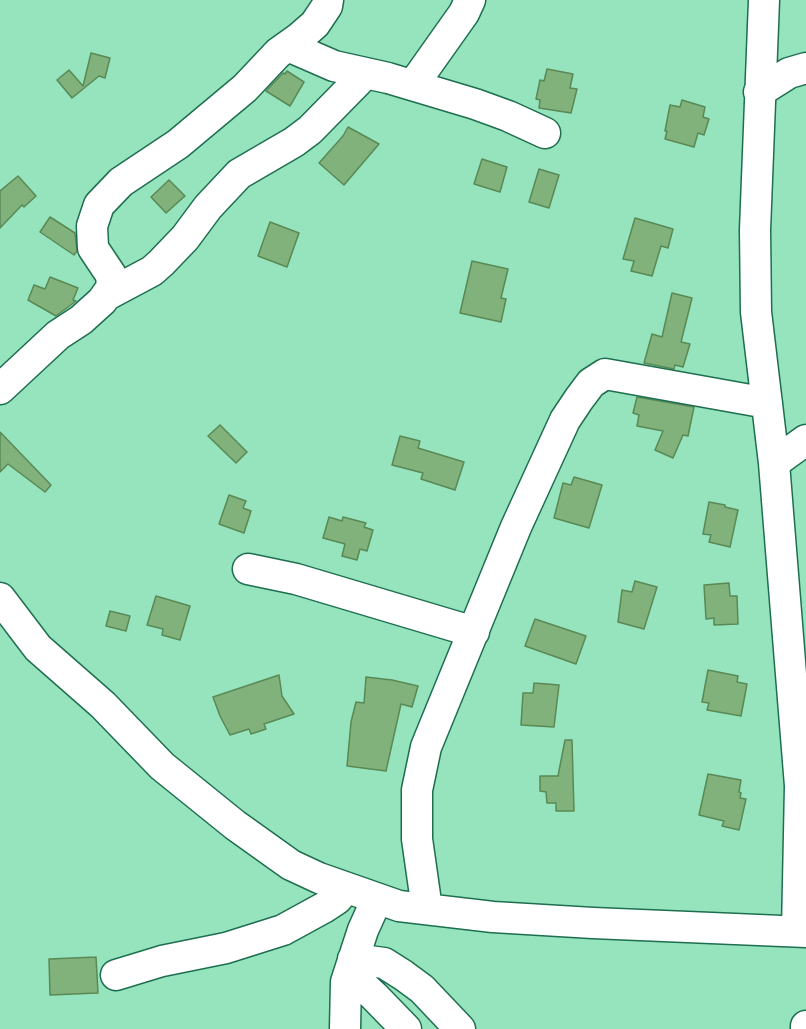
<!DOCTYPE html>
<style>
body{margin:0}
canvas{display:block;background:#96e4be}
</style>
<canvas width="806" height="1029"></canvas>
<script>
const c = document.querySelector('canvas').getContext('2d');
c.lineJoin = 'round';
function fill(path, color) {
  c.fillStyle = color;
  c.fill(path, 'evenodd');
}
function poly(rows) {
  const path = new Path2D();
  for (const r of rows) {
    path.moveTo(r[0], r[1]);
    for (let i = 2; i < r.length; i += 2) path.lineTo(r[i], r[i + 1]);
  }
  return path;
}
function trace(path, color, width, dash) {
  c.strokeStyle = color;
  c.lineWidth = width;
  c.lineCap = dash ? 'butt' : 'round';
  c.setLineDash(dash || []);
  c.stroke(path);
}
const building = poly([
 [91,53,110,58,105,78,99,76,72,98,57,80,69,70,83,86,91,53],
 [547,69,573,74,570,88,577,89,571,113,539,108,540,100,536,99,540,80,544,81,547,69],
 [287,71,304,82,290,106,266,91,283,73,285,74,287,71],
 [682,100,705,107,703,117,709,119,704,135,698,133,694,147,665,139,667,131,665,131,670,105,680,107,682,100],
 [348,127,379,144,344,185,319,163,343,136,348,127],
 [482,159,507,167,500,192,474,184,482,159],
 [539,169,559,175,549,208,529,202,539,169],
 [18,176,36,196,24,207,22,205,0,228,0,191,18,176],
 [169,180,185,196,166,213,151,197,169,180],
 [50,217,75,233,77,251,74,255,40,232,50,217],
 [635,218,673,229,668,248,661,246,652,276,631,271,634,261,623,259,635,218],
 [270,222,299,233,287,267,258,256,270,222],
 [472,261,508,269,501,298,506,299,501,322,460,313,472,261],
 [50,277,78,288,73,300,76,301,56,316,28,300,34,285,45,289,50,277],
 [672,293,692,298,681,342,690,344,683,367,675,365,674,369,644,363,652,334,662,337,672,293],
 [637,397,694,407,688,436,683,435,673,458,655,450,663,431,637,426,639,415,633,413,637,397],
 [220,425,247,452,236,463,208,436,220,425],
 [0,432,51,485,45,492,8,464,0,472,0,432],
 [400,436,420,441,418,448,464,462,455,490,421,479,423,473,392,465,400,436],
 [574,477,602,485,589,528,554,518,563,483,571,485,574,477],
 [229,495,246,501,243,508,251,511,244,533,219,524,229,495],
 [709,502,725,505,725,507,738,510,730,547,709,542,711,535,703,534,709,502],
 [329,517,342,521,343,517,366,523,364,527,373,530,367,551,360,549,357,560,342,556,345,544,323,538,329,517],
 [635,581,657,587,644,629,618,622,622,590,632,592,635,581],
 [729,583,730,596,737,596,738,624,714,625,714,618,706,619,704,585,729,583],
 [156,596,190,606,180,640,162,635,163,629,147,625,156,596],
 [110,611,130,616,126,631,106,626,110,611],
 [535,619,586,636,576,664,525,646,535,619],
 [708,670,738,676,737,682,747,684,741,716,707,710,709,703,702,702,708,670],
 [279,675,282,696,294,714,264,724,266,729,251,734,249,729,230,735,220,716,213,697,279,675],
 [366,677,392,680,418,686,412,707,401,704,386,771,347,766,351,722,356,702,364,703,366,677],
 [534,683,559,685,554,727,521,725,523,693,533,693,534,683],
 [565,740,572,740,574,811,556,811,556,803,547,803,546,792,540,791,540,776,558,776,565,740],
 [708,774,741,780,739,792,741,793,740,798,746,799,739,830,722,826,724,821,699,815,708,774],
 [96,957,98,993,50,995,49,959,96,957]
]);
fill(building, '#81b27c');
trace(building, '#598955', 1.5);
const minor = poly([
 [764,0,755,230,756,312,774,463,800,786,797,931],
 [288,46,334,66,388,78,475,104,508,116,545,133],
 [413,85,464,13,470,0],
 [759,92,789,73,806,68],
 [107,295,152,271,161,263,185,238,208,207,239,174,294,142,310,130,365,74],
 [0,389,58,335,81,320,102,301,112,287,111,275,93,248,92,226,99,205,121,182,178,144,245,88,278,53,299,38,315,24,327,6,328,0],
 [774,463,806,440],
 [248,569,296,579,474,632],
 [0,598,38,648,103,705,162,766,235,825,291,865,319,878,399,906,493,917,593,923,806,932],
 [427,909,417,839,417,790,426,747,516,527,565,420,579,399,591,383,605,374,767,403],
 [353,959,384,963,403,975,422,989,460,1029],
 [349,973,374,996,406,1029],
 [116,975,162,961,226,948,283,930,325,907,337,899,346,888],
 [345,1029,346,982,363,930,377,899],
 [806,1029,806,1026]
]);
trace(minor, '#1d6f4f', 33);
trace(minor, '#fff', 30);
</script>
